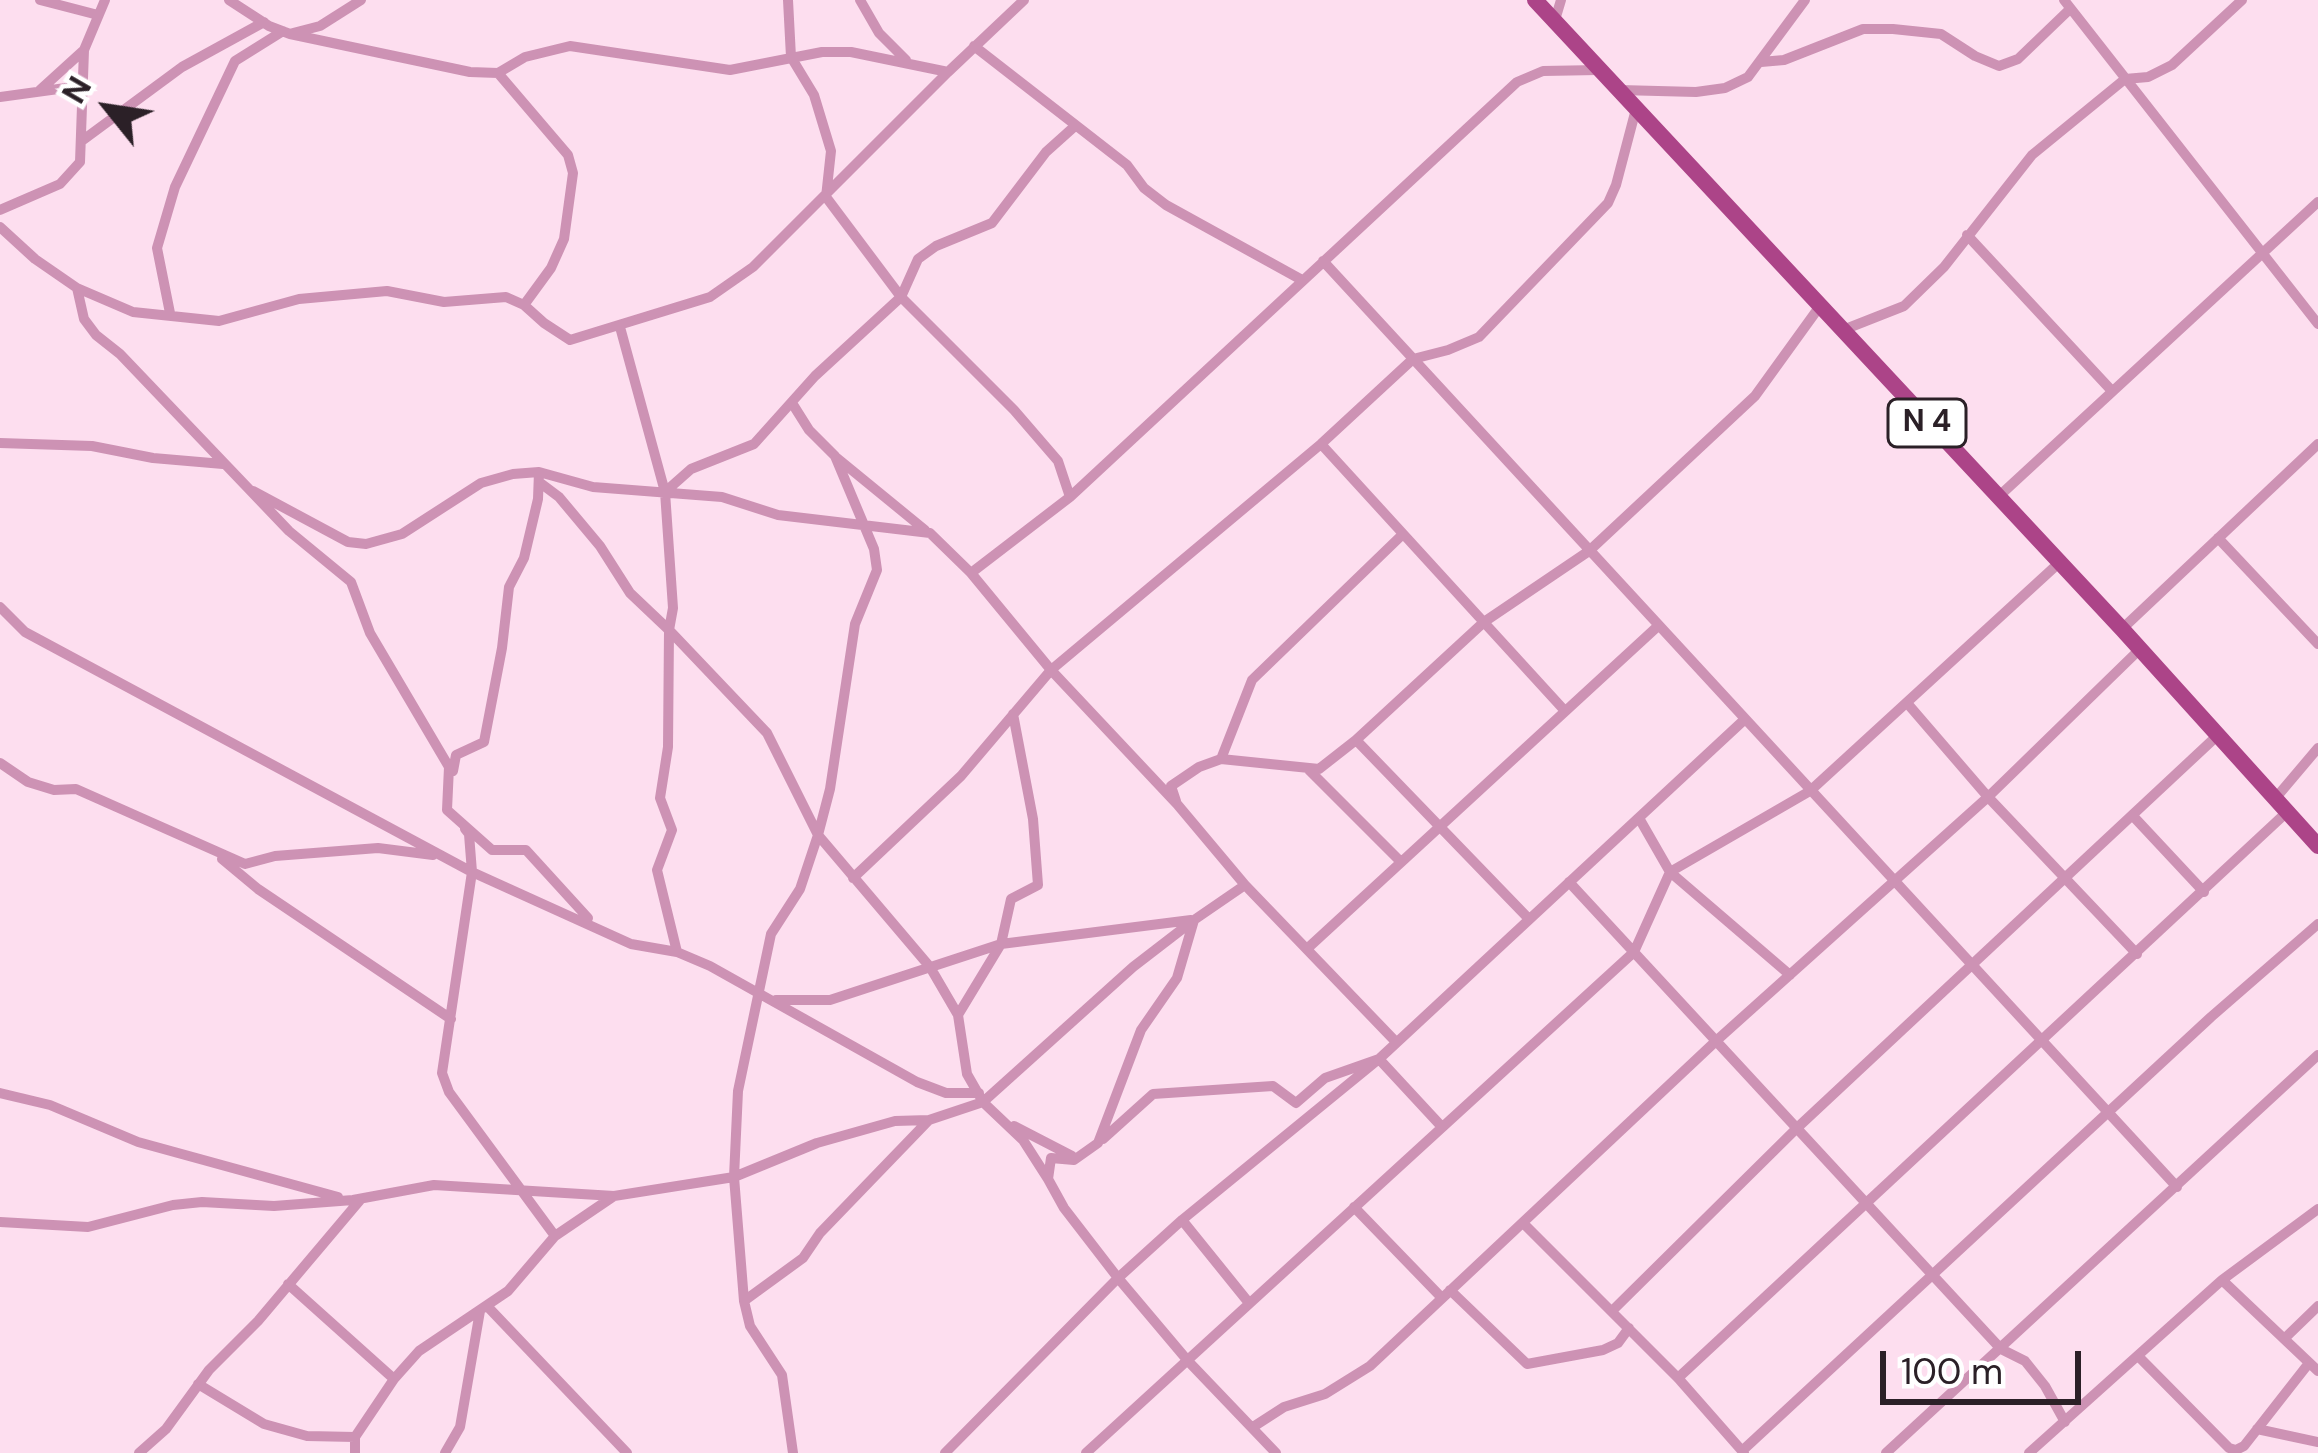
<!DOCTYPE html>
<style>
body{margin:0}
#map{position:relative;width:2318px;height:1453px;overflow:hidden;background:#fddeef;font-family:"DM Sans",sans-serif}
canvas{display:block}
.north{position:absolute;left:48px;top:48px;width:120px;height:120px;-webkit-text-stroke:9px #fff;paint-order:stroke;rotate:300deg;font-size:33px;font-weight:700;line-height:48px;text-align:center;color:#2b2027}
.north::after{content:'';display:block;margin:auto;width:42px;height:54px;background:#2b2027;clip-path:polygon(50% 0,100% 100%,50% 72%,0 100%)}
.scale{position:absolute;left:1880px;top:1351px;width:201px;height:54px;box-sizing:border-box;border:6px solid #2b2027;border-top:0;padding-left:15px;font-size:36px;line-height:42px;white-space:nowrap;color:#2b2027;-webkit-text-stroke:9px #fff;paint-order:stroke}
</style>
<div id="map">
<canvas width="2318" height="1453"></canvas>
<div class="north">N</div>
<div class="scale">100 m</div>
</div>
<script>
const c = document.querySelector('canvas').getContext('2d');
c.lineJoin = 'round';
function poly(rows) {
  const path = new Path2D();
  for (const r of rows) {
    path.moveTo(r[0], r[1]);
    for (let i = 2; i < r.length; i += 2) path.lineTo(r[i], r[i + 1]);
  }
  return path;
}
function trace(path, color, width, dash) {
  c.strokeStyle = color;
  c.lineWidth = width;
  c.lineCap = dash ? 'butt' : 'round';
  c.setLineDash(dash || []);
  c.stroke(path);
}
function write(font, color, halo, rows, align = 'center') {
  c.font = font + ' "DM Sans",sans-serif';
  c.lineWidth = 9;
  c.setLineDash([]);
  c.textBaseline = 'middle';
  c.strokeStyle = halo;
  c.fillStyle = color;
  for (const [text, x, y, turn = 0] of rows) {
    c.save();
    c.translate(x, y);
    c.rotate((+turn || 0) * Math.PI / 180);
    c.textAlign = isNaN(turn) ? turn : align;
    if (halo) c.strokeText(text, 0, 0);
    c.fillText(text, 0, 0);
    c.restore();
  }
}
trace(poly([
 [40,0,98,15],
 [229,0,269,26,290,34,470,72,498,73,525,57,570,46,730,70,822,52,851,52,948,72,1024,0],
 [788,0,791,57,814,95,831,151,826,197,901,297,1014,410,1058,461,1070,497],
 [860,0,879,33,906,60],
 [2064,0,2318,324],
 [1555,20,1561,0],
 [293,33,320,26,361,0],
 [974,46,1127,165,1144,188,1166,205,1302,280],
 [1761,62,1784,60,1863,29,1893,29,1941,34,1975,56,1999,66,2018,59,2070,9],
 [498,73,568,155,573,173,564,239,551,268,524,305],
 [40,90,84,50],
 [1620,90,1696,92,1725,88,1748,77,1805,0],
 [0,97,80,86],
 [83,140,182,67,264,22],
 [0,210,60,184,80,162,84,50,105,0],
 [0,227,35,259,77,288,133,312,219,321,299,299,387,291,444,302,506,297,524,305,544,323,570,340,710,297,753,267,948,72],
 [1967,235,2112,391],
 [1323,261,2177,1187],
 [77,288,84,319,96,335,120,354,289,531,351,582,370,633,449,767,447,810,492,850,526,850,588,918],
 [170,313,157,248,175,187,235,61,283,31],
 [620,327,665,492,673,608,669,630,767,733,818,835,930,967,958,1015,967,1074,983,1102,1023,1140,1048,1179],
 [1843,330,1904,306,1944,267,2032,155,2125,79,2148,77,2172,65,2242,0],
 [792,403,809,430,835,456,874,549,877,570,855,624,830,789,818,835,800,889,771,934,738,1091,734,1177,744,1301,750,1326,782,1375,793,1453],
 [0,443,92,446,153,458,223,464],
 [1321,444,1565,711],
 [837,458,925,530],
 [539,482,559,497,600,546,630,593,669,630,668,747,660,798,672,830,657,870,677,952],
 [253,491,348,542,366,544,402,534,481,483,513,474,539,472,593,487,722,497,778,515,930,533,971,573,1051,670,1177,804,1245,885,1396,1042],
 [665,492,691,469,754,444,815,376,901,297,918,259,936,246,992,223,1046,152,1075,126],
 [1997,498,2318,202],
 [2218,538,2318,644],
 [971,573,1070,497,1517,82,1543,71,1598,70],
 [0,607,25,632,472,872,631,944,677,952,710,966,917,1082,946,1093,979,1093],
 [2122,629,2318,444],
 [1907,703,1988,797,2137,954],
 [1356,740,1529,919],
 [1221,759,1252,680,1403,534],
 [0,763,28,782,54,790,76,789,245,864,275,856,378,848,433,855],
 [1309,770,1401,862],
 [453,771,456,755,484,742,502,648,509,587,524,558,538,499,539,472],
 [2274,800,2318,748],
 [1176,801,1171,786,1199,767,1221,759,1319,769,1356,740,1484,622,1589,551,1755,396,1820,306],
 [2133,816,2204,892],
 [1639,818,1670,872,1790,975],
 [465,829,469,834,472,872,442,1073,449,1092,555,1236],
 [222,859,258,889,451,1019],
 [853,878,961,776,1051,670,1321,444,1413,359,1448,350,1479,337,1608,203,1616,185,1636,109],
 [1569,882,2001,1349,2025,1361,2045,1386,2065,1422],
 [1245,885,1194,920,1177,978,1141,1030,1098,1143,1074,1160,1051,1158,1048,1179,1064,1208,1118,1278,1188,1361,1276,1453],
 [1309,947,1658,626],
 [776,1000,830,1000,1001,944,1191,920],
 [958,1015,1001,944,1011,899,1038,885,1033,819,1013,714],
 [0,1093,50,1105,138,1142,338,1197],
 [1014,1126,1072,1156],
 [1103,1139,1153,1094,1273,1086,1296,1103,1325,1078,1379,1059,1442,1127],
 [1354,1207,1442,1298],
 [1182,1220,1249,1303],
 [0,1222,88,1227,173,1205,202,1202,274,1206,353,1200,434,1185,614,1196,734,1177,817,1143,895,1121,929,1120],
 [1524,1224,1678,1378,1744,1453],
 [2222,1280,2318,1371],
 [288,1284,394,1379],
 [1450,1290,1527,1364,1603,1350,1618,1343,1629,1328],
 [744,1301,803,1258,820,1233,929,1120,983,1102,1133,967,1194,920],
 [487,1306,627,1453],
 [1612,1311,1797,1128,2218,735],
 [2284,1339,2318,1306],
 [2139,1357,2229,1448,2236,1450,2244,1446,2309,1363],
 [1678,1378,2287,812],
 [198,1384,264,1424,307,1436,355,1437],
 [1253,1427,1284,1407,1325,1394,1370,1366,1716,1041,1988,797,2140,649],
 [2257,1429,2318,1442],
 [1742,1451,2211,1017,2318,924],
 [139,1453,166,1429,209,1370,258,1321,361,1199],
 [355,1453,355,1437,394,1379,419,1351,508,1291,555,1236,614,1196],
 [445,1453,460,1427,480,1311],
 [945,1453,1118,1278,1182,1220,1379,1059,1744,720],
 [1086,1453,1634,952,1670,872,1810,791,2060,562],
 [1886,1453,2318,1055],
 [2029,1453,2222,1280,2318,1209]
]), '#cd92b4', 10);
trace(poly([
 [1535,0,2122,629,2318,846]
]), '#ac4488', 16);
for (const [x, y, w] of [
 [1927,423,78]
]) {
  const box = new Path2D();
  box.roundRect(x - w / 2, y - 24, w, 48, 9);
  c.fillStyle = '#fff';
  c.fill(box);
  trace(box, '#2b2027', 3);
}
write('bold 30px', '#2b2027', null, [
 ["N 4",1927,423]
]);
</script>
